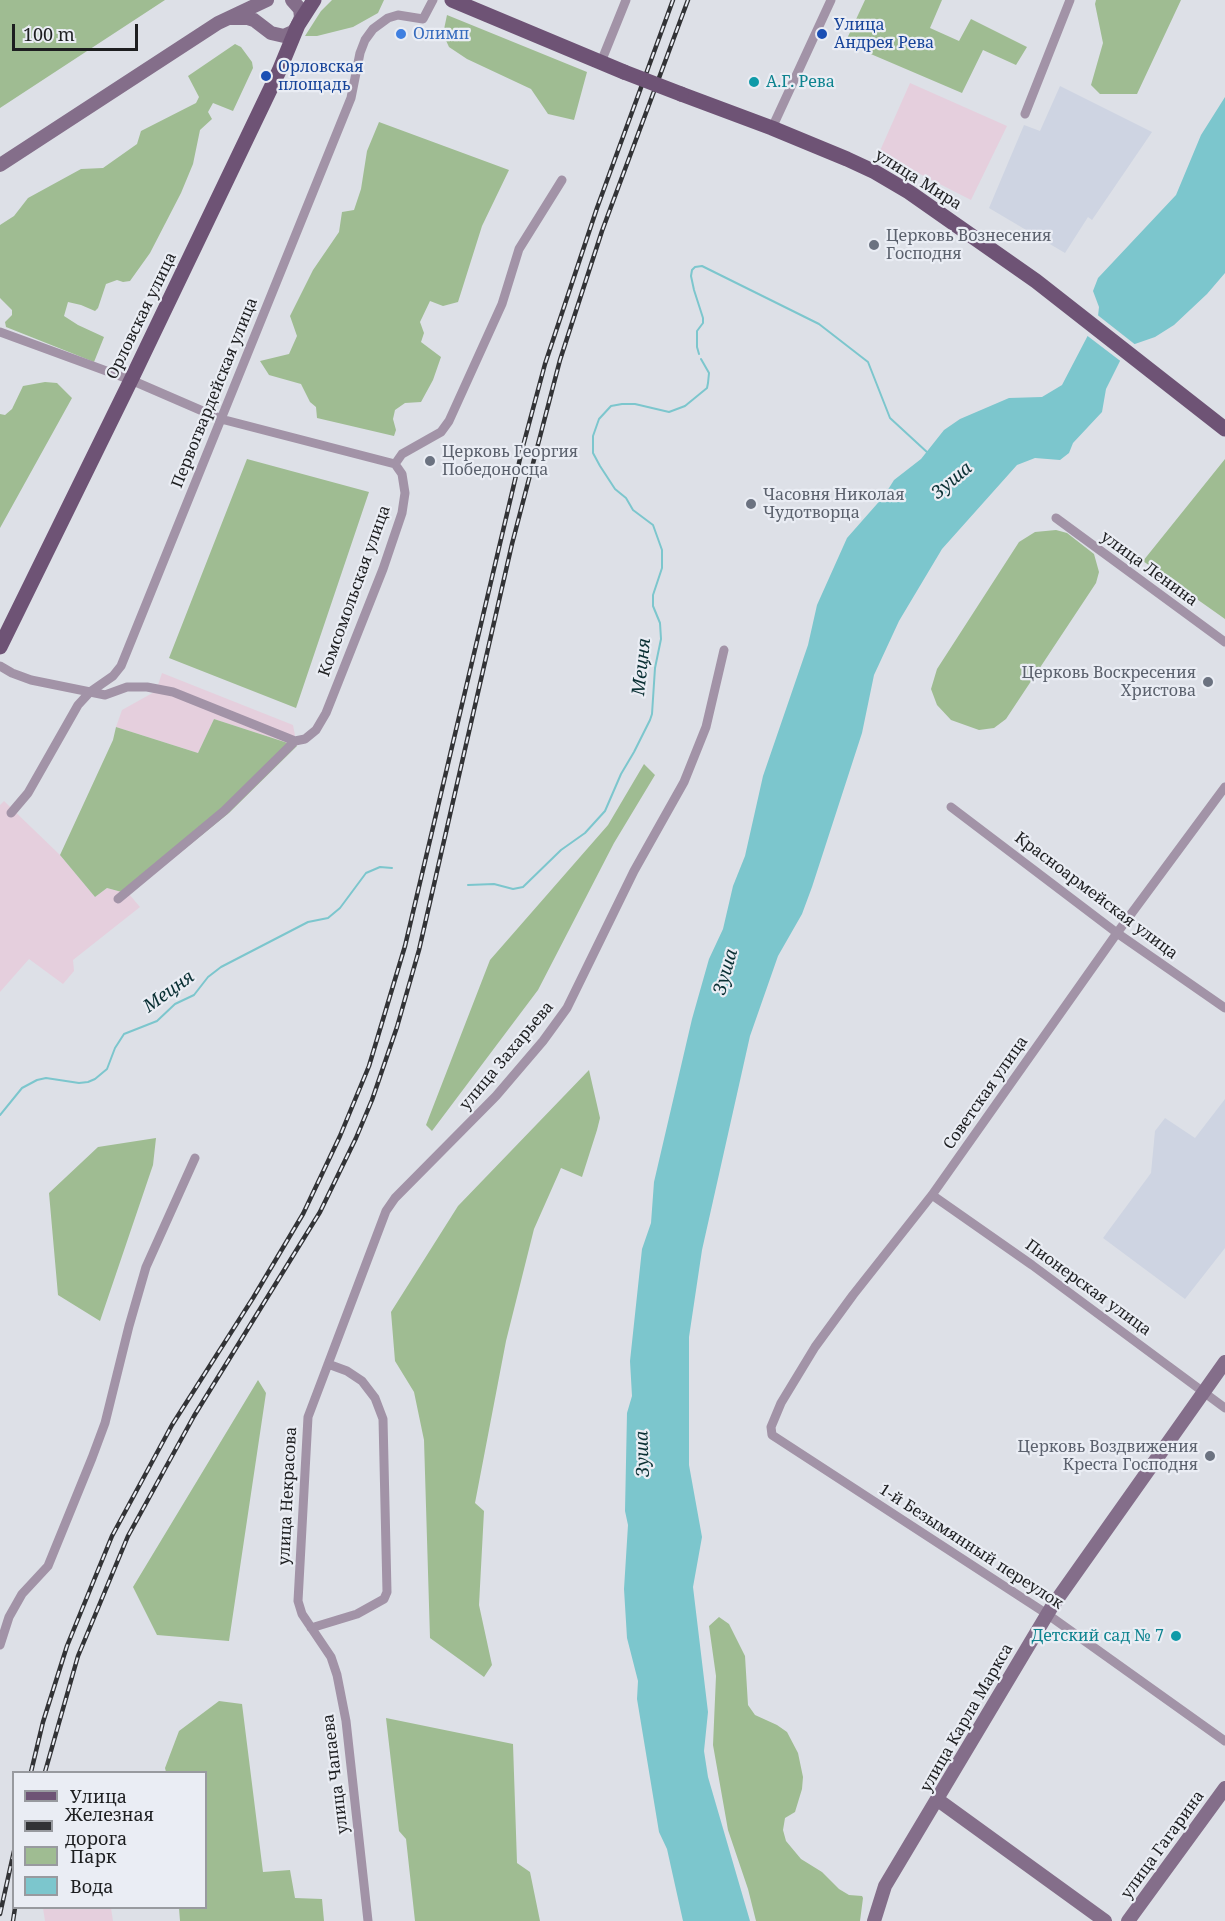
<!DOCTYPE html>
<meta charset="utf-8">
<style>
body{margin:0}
#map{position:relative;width:1225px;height:1921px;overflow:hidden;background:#dde0e7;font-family:"Noto Serif",serif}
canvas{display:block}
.legend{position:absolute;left:12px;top:1771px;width:195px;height:138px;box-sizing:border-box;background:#eaedf4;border:2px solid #989a9f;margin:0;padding:8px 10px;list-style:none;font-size:18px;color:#1d1e20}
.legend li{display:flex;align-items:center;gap:12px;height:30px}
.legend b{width:30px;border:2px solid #989a9f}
.scale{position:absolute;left:12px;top:24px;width:126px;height:27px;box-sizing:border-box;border:3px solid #1d1e20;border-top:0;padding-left:8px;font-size:18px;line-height:21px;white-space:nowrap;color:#1d1e20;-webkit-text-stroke:4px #eaedf4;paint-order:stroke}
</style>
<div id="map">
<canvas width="1225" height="1921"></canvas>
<ul class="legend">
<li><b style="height:8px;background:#6e5375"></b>Улица</li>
<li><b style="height:8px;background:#323336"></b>Железная дорога</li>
<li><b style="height:16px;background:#9fbc92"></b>Парк</li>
<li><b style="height:16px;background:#7cc6cd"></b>Вода</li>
</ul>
<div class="scale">100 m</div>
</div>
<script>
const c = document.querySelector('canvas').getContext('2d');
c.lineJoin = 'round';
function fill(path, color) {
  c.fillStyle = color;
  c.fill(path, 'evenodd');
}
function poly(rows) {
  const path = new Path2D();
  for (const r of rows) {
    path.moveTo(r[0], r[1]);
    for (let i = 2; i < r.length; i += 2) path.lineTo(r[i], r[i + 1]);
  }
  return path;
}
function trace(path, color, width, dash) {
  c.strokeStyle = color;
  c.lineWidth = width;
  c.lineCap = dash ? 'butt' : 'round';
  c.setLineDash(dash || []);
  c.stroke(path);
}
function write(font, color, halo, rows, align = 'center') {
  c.font = font + ' "Noto Serif",serif';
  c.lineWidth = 4.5;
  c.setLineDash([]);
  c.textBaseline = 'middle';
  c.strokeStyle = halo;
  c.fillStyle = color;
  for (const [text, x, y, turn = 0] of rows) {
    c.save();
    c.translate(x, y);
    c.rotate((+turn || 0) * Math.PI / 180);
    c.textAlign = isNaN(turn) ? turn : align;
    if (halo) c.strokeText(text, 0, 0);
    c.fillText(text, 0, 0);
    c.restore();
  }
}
fill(poly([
 [1060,86,1152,132,1092,220,1088,217,1065,253,989,208,1024,125,1040,131],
 [1225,1099,1225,1248,1185,1299,1103,1238,1151,1173,1155,1131,1165,1118,1195,1138]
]), '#ced4e2');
fill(poly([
 [910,83,1007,126,971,200,879,153],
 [162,673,293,725,297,746,214,719,198,753,116,727,122,710,156,691],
 [4,801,60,855,95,897,107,888,129,894,140,907,73,960,74,971,63,984,29,959,0,992,0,805],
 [43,1908,111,1908,113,1921,45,1921]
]), '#e5cfdd');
fill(poly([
 [0,0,165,0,0,108],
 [332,0,384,0,378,13,353,27,317,36,305,36,321,11],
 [865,0,942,0,930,28,959,41,971,19,1027,47,1016,65,983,50,962,93,845,43],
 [1096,0,1181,0,1137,94,1100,94,1091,85,1103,43,1095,4],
 [447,15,587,72,574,120,548,114,531,89,467,59,449,47,443,34],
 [235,44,241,47,252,62,253,68,233,111,213,103,208,112,212,119,200,130,193,164,181,193,150,253,130,281,123,282,117,280,106,284,98,308,95,311,81,305,68,302,64,316,78,325,104,337,94,362,6,327,5,322,12,315,12,310,0,298,0,225,14,216,28,198,81,169,103,168,137,144,141,131,196,103,199,97,188,76],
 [379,122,509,170,482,226,458,302,443,306,430,301,420,322,424,333,421,342,441,357,433,380,421,402,405,403,395,410,393,419,396,430,394,436,317,418,316,407,310,402,301,384,269,375,260,361,289,354,297,336,290,316,313,270,339,232,342,212,354,210,361,189,367,151],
 [45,382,57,383,72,398,0,528,0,414,5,415,12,409,23,386],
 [247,459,369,492,296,708,169,658],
 [1225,459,1225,619,1143,561],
 [1056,530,1067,533,1094,554,1099,572,1096,583,1006,719,994,728,979,730,951,720,937,705,931,689,937,669,1019,542,1035,532],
 [214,719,297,746,229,813,129,894,107,888,95,897,60,855,113,740,116,727,198,753],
 [644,764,655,775,614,843,538,990,432,1131,426,1125,490,960,608,825],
 [589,1070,600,1118,597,1130,582,1177,561,1168,534,1229,506,1341,475,1503,484,1511,479,1605,492,1665,484,1677,430,1638,424,1440,414,1392,395,1361,391,1312,458,1206],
 [156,1138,153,1165,100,1321,58,1295,49,1193,98,1147],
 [258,1380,266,1393,229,1641,157,1635,133,1587],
 [719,1617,729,1624,745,1656,748,1705,755,1715,777,1725,787,1732,798,1753,803,1777,802,1789,795,1812,785,1818,783,1830,786,1841,801,1859,822,1872,839,1889,849,1895,862,1896,863,1898,860,1921,756,1921,748,1889,728,1830,713,1745,716,1676,709,1626],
 [219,1701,242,1704,263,1872,290,1870,295,1898,322,1899,324,1921,180,1921,179,1908,206,1908,206,1772,166,1772,165,1768,179,1731],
 [386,1718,513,1744,517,1863,530,1872,540,1921,415,1921,406,1839,399,1831]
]), '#9fbc92');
fill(poly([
 [1225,97,1225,273,1207,294,1174,325,1155,337,1132,345,1124,353,1106,389,1102,412,1073,443,1069,453,1060,460,1035,458,1017,465,942,549,899,621,874,675,862,733,812,887,802,914,778,956,750,1036,702,1250,689,1337,689,1465,702,1537,693,1587,708,1712,704,1751,708,1777,750,1921,683,1921,667,1849,659,1832,637,1699,638,1681,627,1638,624,1589,628,1525,625,1511,627,1413,632,1396,630,1361,642,1249,651,1223,654,1182,692,1019,709,959,723,929,733,886,745,856,763,776,808,645,817,605,847,538,884,496,894,480,921,459,944,430,960,419,1009,398,1042,397,1062,385,1098,316,1099,307,1093,291,1098,278,1176,195,1201,135]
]), '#7cc6cd');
fill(poly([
 [1095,313,1137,346,1127,355,1123,363,1085,334]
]), '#dde0e7');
trace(poly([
 [699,354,697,347,697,331,703,323,703,318,694,290,691,276,692,270,695,267,702,266,819,324,868,362,890,418,928,453],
 [468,885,494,884,513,889,523,887,561,850,585,833,605,811,621,774,634,752,650,720,652,714,655,668,661,639,660,623,653,606,653,595,662,568,662,550,653,525,633,510,626,498,615,489,600,466,593,453,593,436,599,419,611,406,622,404,635,404,669,412,685,406,707,388,708,383,709,373,701,359],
 [0,1115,22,1088,37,1080,46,1078,79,1083,88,1082,95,1079,107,1069,115,1048,124,1034,157,1021,175,1004,194,995,208,977,221,967,308,922,328,918,340,908,366,873,380,867,392,868]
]), '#7cc6cd', 2);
trace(poly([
 [601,62,626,0],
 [1025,114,1070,0],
 [772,128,831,0],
 [0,332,131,380,221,419,395,464],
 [395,464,402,454,441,432,449,421,502,304,519,249,562,180],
 [1056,518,1225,642],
 [0,666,12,673,31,680,105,695,127,687,147,687,173,692,295,741],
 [1225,787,1117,933,932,1195,853,1295,815,1347,781,1403,771,1427,772,1435,1047,1614,1225,1741],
 [951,807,1117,933,1225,1008],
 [11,813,28,793,78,705,90,692,113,676,121,666,351,98,360,53,365,40,373,29,388,18,398,15,423,19,433,0],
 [118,899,224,811,295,741,305,739,316,730,326,713,383,569,402,513,405,493,402,474,395,464],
 [932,1195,1032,1265,1225,1408],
 [311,1628,357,1614,384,1599,387,1592,383,1419,375,1398,362,1381,347,1371,328,1364],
 [0,1645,9,1617,22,1594,48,1566,92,1458,105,1423,129,1326,146,1267,195,1158],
 [368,1921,346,1721,337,1675,331,1657,302,1614,298,1601,308,1417,386,1211,395,1198,496,1096,543,1041,567,1008,634,871,684,782,706,727,724,650]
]), '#a293a7', 9);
trace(poly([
 [231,18,248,18,254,20,271,33,284,36,293,32,298,25,301,17,300,9,292,0],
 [0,165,218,23,267,0],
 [938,1800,1105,1921],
 [874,1921,885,1886,1051,1608,1225,1362],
 [1128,1921,1225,1788]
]), '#846e8a', 14);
trace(poly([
 [452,0,624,72],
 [681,94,772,128,847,159,875,172,909,192,1036,281,1225,429],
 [0,647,131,380,279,71,298,25,314,0]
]), '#6e5375', 15);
const rail = poly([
 [31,1772,43,1722,67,1646,112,1536,172,1425,253,1298,303,1214,340,1136,369,1066,405,946,523,446,545,364,597,208,673,0],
 [45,1772,78,1656,128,1536,194,1416,320,1212,356,1138,372,1100,397,1027,419,950,512,544,560,360,602,231,688,0],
 [0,1914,14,1851],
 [13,1921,15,1908]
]);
trace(rail, '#323336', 4.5);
trace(rail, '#eaedf4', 2, [7]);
trace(poly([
 [624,72,681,94]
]), '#6e5375', 15);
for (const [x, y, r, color] of [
 [401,34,6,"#3f7fe0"],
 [822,34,6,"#1a4fb4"],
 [266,76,6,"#1a4fb4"],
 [754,82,6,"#0f9aa8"],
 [874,245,6,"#6b7280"],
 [430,461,6,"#6b7280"],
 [751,504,6,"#6b7280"],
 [1208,682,6,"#6b7280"],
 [1210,1456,6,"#6b7280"],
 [1176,1636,6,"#0f9aa8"]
]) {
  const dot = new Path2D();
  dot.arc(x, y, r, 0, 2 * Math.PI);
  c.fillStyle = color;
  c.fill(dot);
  trace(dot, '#eaedf4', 2);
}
write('16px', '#164399', '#eaedf4', [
 ["Улица",834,25],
 ["Андрея Рева",834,43],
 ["Орловская",278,67],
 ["площадь",278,85]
], 'left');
write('16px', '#366cbe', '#eaedf4', [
 ["Олимп",413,34]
], 'left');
write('16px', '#0d838f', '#eaedf4', [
 ["А.Г. Рева",766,82],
 ["Детский сад № 7",1164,1636,"right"]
], 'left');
write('16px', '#1d1e20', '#eaedf4', [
 ["улица Мира",918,180,32],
 ["Орловская улица",142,316,-64],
 ["Первогвардейская улица",215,393,-68],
 ["улица Ленина",1149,569,36],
 ["Комсомольская улица",355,591,-70],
 ["Красноармейская улица",1096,896,37],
 ["улица Захарьева",507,1056,-50],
 ["Советская улица",986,1093,-55],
 ["Пионерская улица",1088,1288,36],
 ["улица Некрасова",288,1496,-87],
 ["1-й Безымянный переулок",971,1547,33],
 ["улица Карла Маркса",967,1718,-60],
 ["улица Чапаева",336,1774,-97],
 ["улица Гагарина",1163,1845,-54]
]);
write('16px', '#5b616d', '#eaedf4', [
 ["Церковь Вознесения",886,236],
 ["Господня",886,254],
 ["Церковь Георгия",442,452],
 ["Победоносца",442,470],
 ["Часовня Николая",763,495],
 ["Чудотворца",763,513],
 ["Церковь Воскресения",1196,673,"right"],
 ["Христова",1196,691,"right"],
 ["Церковь Воздвижения",1198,1447,"right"],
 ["Креста Господня",1198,1465,"right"]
], 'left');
write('italic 18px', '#0a3034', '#eaedf4', [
 ["Зуша",952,481,-40],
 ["Мецня",642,667,-84],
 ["Зуша",726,972,-74],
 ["Мецня",169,992,-36],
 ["Зуша",643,1454,-92]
]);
</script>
